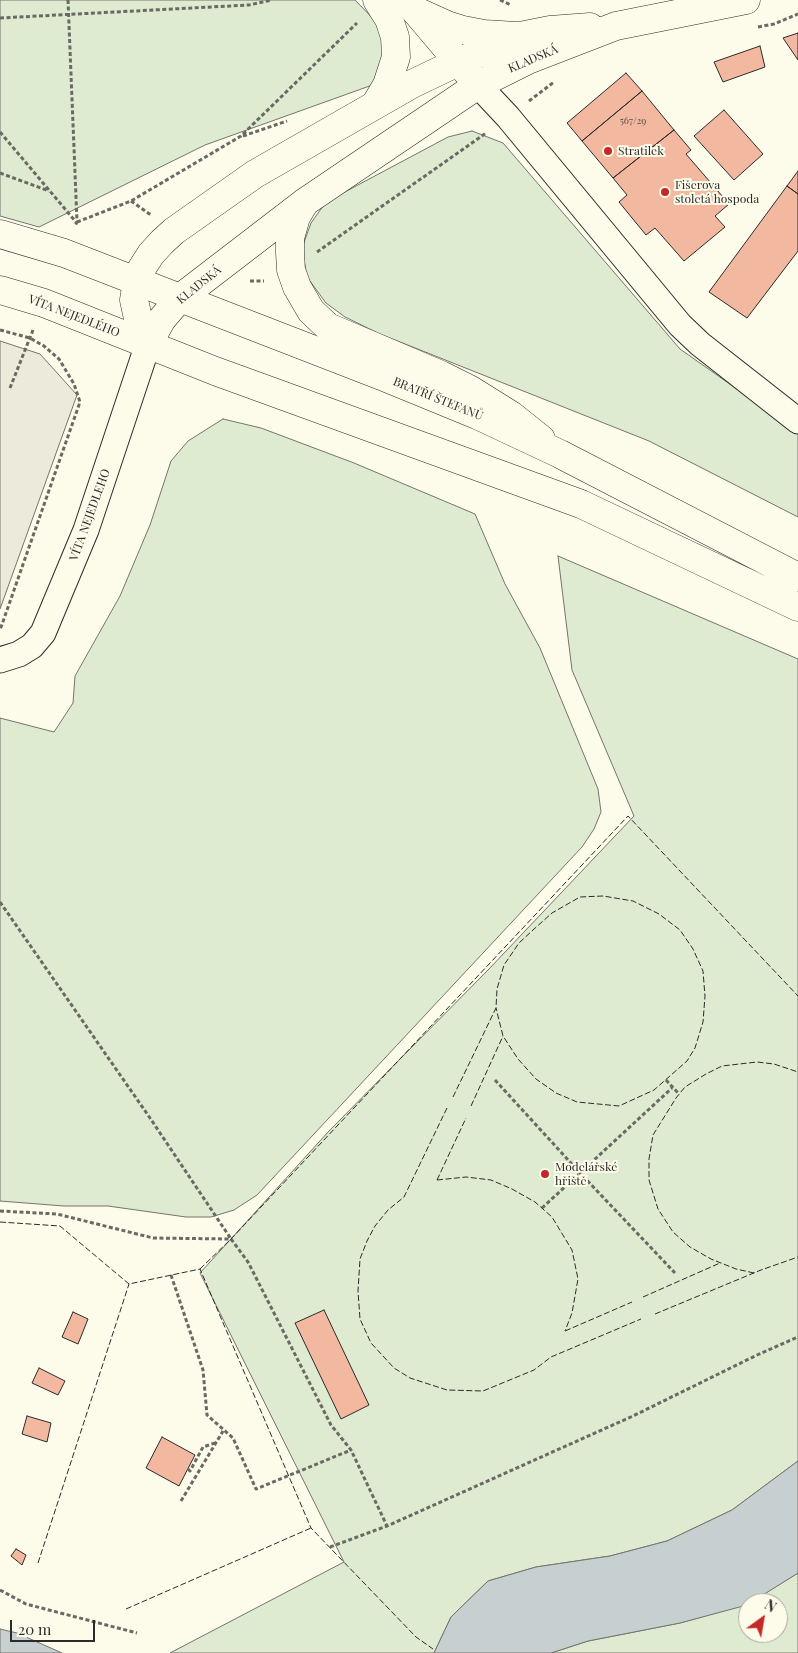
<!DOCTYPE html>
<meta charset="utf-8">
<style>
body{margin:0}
#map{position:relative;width:798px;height:1653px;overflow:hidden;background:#fdfbea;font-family:"Playfair Display",serif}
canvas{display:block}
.north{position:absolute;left:738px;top:1593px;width:50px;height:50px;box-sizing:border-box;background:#fdfbea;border:1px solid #a9a89e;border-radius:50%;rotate:32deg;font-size:14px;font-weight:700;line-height:20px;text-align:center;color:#2b2b2b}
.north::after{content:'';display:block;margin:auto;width:18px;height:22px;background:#c62828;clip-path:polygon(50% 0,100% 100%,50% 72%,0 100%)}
.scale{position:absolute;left:10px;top:1620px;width:85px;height:22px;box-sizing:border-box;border:2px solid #2b2b2b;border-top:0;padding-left:6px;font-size:15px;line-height:18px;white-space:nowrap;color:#2b2b2b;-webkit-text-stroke:4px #fdfbea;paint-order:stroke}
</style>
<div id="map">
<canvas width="798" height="1653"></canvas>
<div class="north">N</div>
<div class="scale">20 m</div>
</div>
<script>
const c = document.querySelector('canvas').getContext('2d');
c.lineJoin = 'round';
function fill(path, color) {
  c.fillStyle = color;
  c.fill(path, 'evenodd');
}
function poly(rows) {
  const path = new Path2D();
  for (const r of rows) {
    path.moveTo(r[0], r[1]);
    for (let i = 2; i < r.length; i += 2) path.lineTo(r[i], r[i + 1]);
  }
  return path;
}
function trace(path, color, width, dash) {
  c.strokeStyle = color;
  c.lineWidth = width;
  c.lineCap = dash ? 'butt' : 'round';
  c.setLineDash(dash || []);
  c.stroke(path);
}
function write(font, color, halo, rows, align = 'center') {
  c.font = font + ' "Playfair Display",serif';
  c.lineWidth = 4;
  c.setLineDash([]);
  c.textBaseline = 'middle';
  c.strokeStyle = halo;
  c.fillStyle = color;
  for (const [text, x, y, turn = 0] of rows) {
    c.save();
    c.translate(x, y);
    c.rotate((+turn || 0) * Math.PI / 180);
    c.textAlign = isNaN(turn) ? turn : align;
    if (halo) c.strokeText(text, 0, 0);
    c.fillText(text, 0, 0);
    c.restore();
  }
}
const green = poly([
 [0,0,355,0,385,31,386,55,378,83,205,145,39,227,0,216,0,0],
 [472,131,503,143,680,349,798,432,798,517,649,441,380,334,345,317,326,303,307,277,302,248,311,223,326,202,448,137,472,131],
 [223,419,261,428,354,463,475,514,505,584,540,648,598,789,601,812,594,829,582,847,257,1195,234,1210,211,1217,186,1217,108,1206,64,1206,0,1201,0,718,54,732,73,703,75,676,120,596,150,525,171,461,188,441,223,419],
 [558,556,798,659,798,1461,732,1510,667,1541,610,1556,536,1567,488,1581,451,1617,434,1653,170,1653,344,1562,200,1273,329,1131,488,970,634,816,572,670,558,556],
 [798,1573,798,1653,551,1653,588,1641,680,1623,748,1604,748,1633,778,1633,778,1603,749,1603,798,1573]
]);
fill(green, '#deebd1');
trace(green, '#74746e', 1);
const parking = poly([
 [0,341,40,354,77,395,0,609,0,341]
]);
fill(parking, '#eceadb');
trace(parking, '#74746e', 1);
const water = poly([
 [798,1461,798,1573,747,1605,680,1623,588,1641,551,1653,434,1653,451,1617,488,1581,536,1567,610,1556,667,1541,732,1510,798,1461],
 [0,1629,17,1633,62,1653,0,1653,0,1629]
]);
fill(water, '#c7d0d0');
trace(water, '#74746e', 1);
const building = poly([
 [798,33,798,60,783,38,798,33],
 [760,46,765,67,723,82,714,62,760,46],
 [626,73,642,91,582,141,567,123,626,73],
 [642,91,674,130,613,178,582,141,642,91],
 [724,110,763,154,734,180,694,136,724,110],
 [674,130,691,150,686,154,729,204,715,216,725,227,684,261,655,228,646,235,619,202,627,195,613,178,674,130],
 [798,171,798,194,787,186,798,171],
 [787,186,798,194,798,251,747,318,709,292,787,186],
 [324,1310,369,1405,341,1419,295,1323,324,1310],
 [73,1312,88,1319,78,1344,62,1337,73,1312],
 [39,1368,65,1381,58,1395,32,1383,39,1368],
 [27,1416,51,1423,47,1442,22,1434,27,1416],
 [162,1437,195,1455,179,1486,146,1468,162,1437],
 [16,1549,26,1555,22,1565,11,1556,16,1549]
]);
fill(building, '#f2b8a0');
trace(building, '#2b2b2b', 1);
const minor = poly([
 [478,85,508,117,680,325,700,344,798,421],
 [0,660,19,654,32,646,43,633,86,530,148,344]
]);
const tertiary = poly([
 [406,0,478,85]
]);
const secondary = poly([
 [416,11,447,25,463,30,484,34,516,36],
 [375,105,387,85,396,57,395,37,389,19,377,0],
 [305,202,296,217,290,238,290,253,291,270,297,287,311,311,328,327,441,375,471,390,511,415,541,439],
 [148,344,162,319,180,298,305,202,478,85,528,60,616,26,746,0],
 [148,344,139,323,134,300,137,281,142,268,151,254,162,242,174,231,255,174,412,84,458,62,520,36,550,30,590,27]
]);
const primary = poly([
 [0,234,64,253,384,377,477,415,560,454,798,577],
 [0,290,44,303,215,371,581,504,798,607]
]);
trace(minor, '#2b2b2b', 27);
trace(tertiary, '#2b2b2b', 29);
trace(secondary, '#2b2b2b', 29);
trace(primary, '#2b2b2b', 29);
trace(poly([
 [68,0,77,222,75,226],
 [500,0,511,5],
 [0,18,249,5,272,0],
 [758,27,774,24,798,14],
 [529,101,554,82],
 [0,132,76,222],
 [243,136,287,121],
 [0,173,49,191],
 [131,201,151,215],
 [77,222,131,201,241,136,357,23],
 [317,252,486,133],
 [250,281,264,281],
 [0,330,30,338,44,346,59,359,74,384,80,402,0,630],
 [10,388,33,330],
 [0,902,150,1118,231,1239],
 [495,1080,581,1174,675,1273],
 [666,1080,679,1094],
 [542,1208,672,1088],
 [0,1211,57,1214,153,1238,231,1239,248,1262,331,1425,351,1450,387,1526],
 [171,1275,203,1370,207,1415,233,1438,256,1489,351,1450],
 [188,1469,190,1471,203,1447,215,1443],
 [181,1501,223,1431],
 [330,1547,387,1526,633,1416,757,1355,798,1337],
 [0,1590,26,1604,137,1633]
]), '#6a6964', 3, [4, 2.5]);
trace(minor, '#fdfbea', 25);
trace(tertiary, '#fdfbea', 28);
trace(secondary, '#fdfbea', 28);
trace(primary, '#fdfbea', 28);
trace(poly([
 [453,1097,496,1008,497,989,504,965,519,943,533,930,552,913,580,897,603,896,633,901,659,914,680,930,693,949,703,971,705,996,703,1022,695,1048,687,1061,654,1090,619,1106,577,1102,556,1093,536,1079,518,1059,503,1036,496,1008],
 [471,1106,503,1036],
 [447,1108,404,1197,388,1210,375,1226,367,1241,360,1259,358,1291,360,1319,371,1343,394,1368,410,1378,447,1390,483,1391,534,1370,551,1357,641,1319],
 [437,1180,466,1177,491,1180,512,1189,535,1202,552,1217,572,1250,578,1279,572,1313,565,1331],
 [437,1180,466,1118],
 [0,1222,60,1226,129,1284,200,1269,311,1528,416,1637,433,1649],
 [200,1269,231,1239,628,816,798,996],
 [754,1273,736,1269,711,1259,690,1247,673,1232,658,1209,649,1180,649,1159,653,1135,676,1098,685,1087,706,1074,722,1066,757,1062,774,1064,798,1072],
 [643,1297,720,1263],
 [655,1314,761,1270,798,1257],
 [565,1331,632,1302],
 [38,1563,129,1284],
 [126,1609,311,1528]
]), '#2b2b2b', 1, [6, 2.5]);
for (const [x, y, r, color] of [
 [608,151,5,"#c62828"],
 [665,192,5,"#c62828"],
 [545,1174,5,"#c62828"]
]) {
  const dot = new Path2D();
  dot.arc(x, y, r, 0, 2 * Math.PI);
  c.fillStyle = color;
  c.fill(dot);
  trace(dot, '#fdfbea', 2);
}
write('10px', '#5d4e48', null, [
 ["567/29",633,121]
]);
write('12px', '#2b2b2b', '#fdfbea', [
 ["KLADSKÁ",533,59,-23],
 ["KLADSKÁ",199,285,-39],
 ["VÍTA NEJEDLÉHO",74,316,21],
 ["BRATŘÍ ŠTEFANŮ",438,399,22],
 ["VÍTA NEJEDLEHO",90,515,-70]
]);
write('12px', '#2b2b2b', '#fdfbea', [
 ["Stratilek",618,151],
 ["Fišerova",675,185],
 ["stoletá hospoda",675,199],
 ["Modelářské",555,1167],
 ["hřiště",555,1181]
], 'left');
</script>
